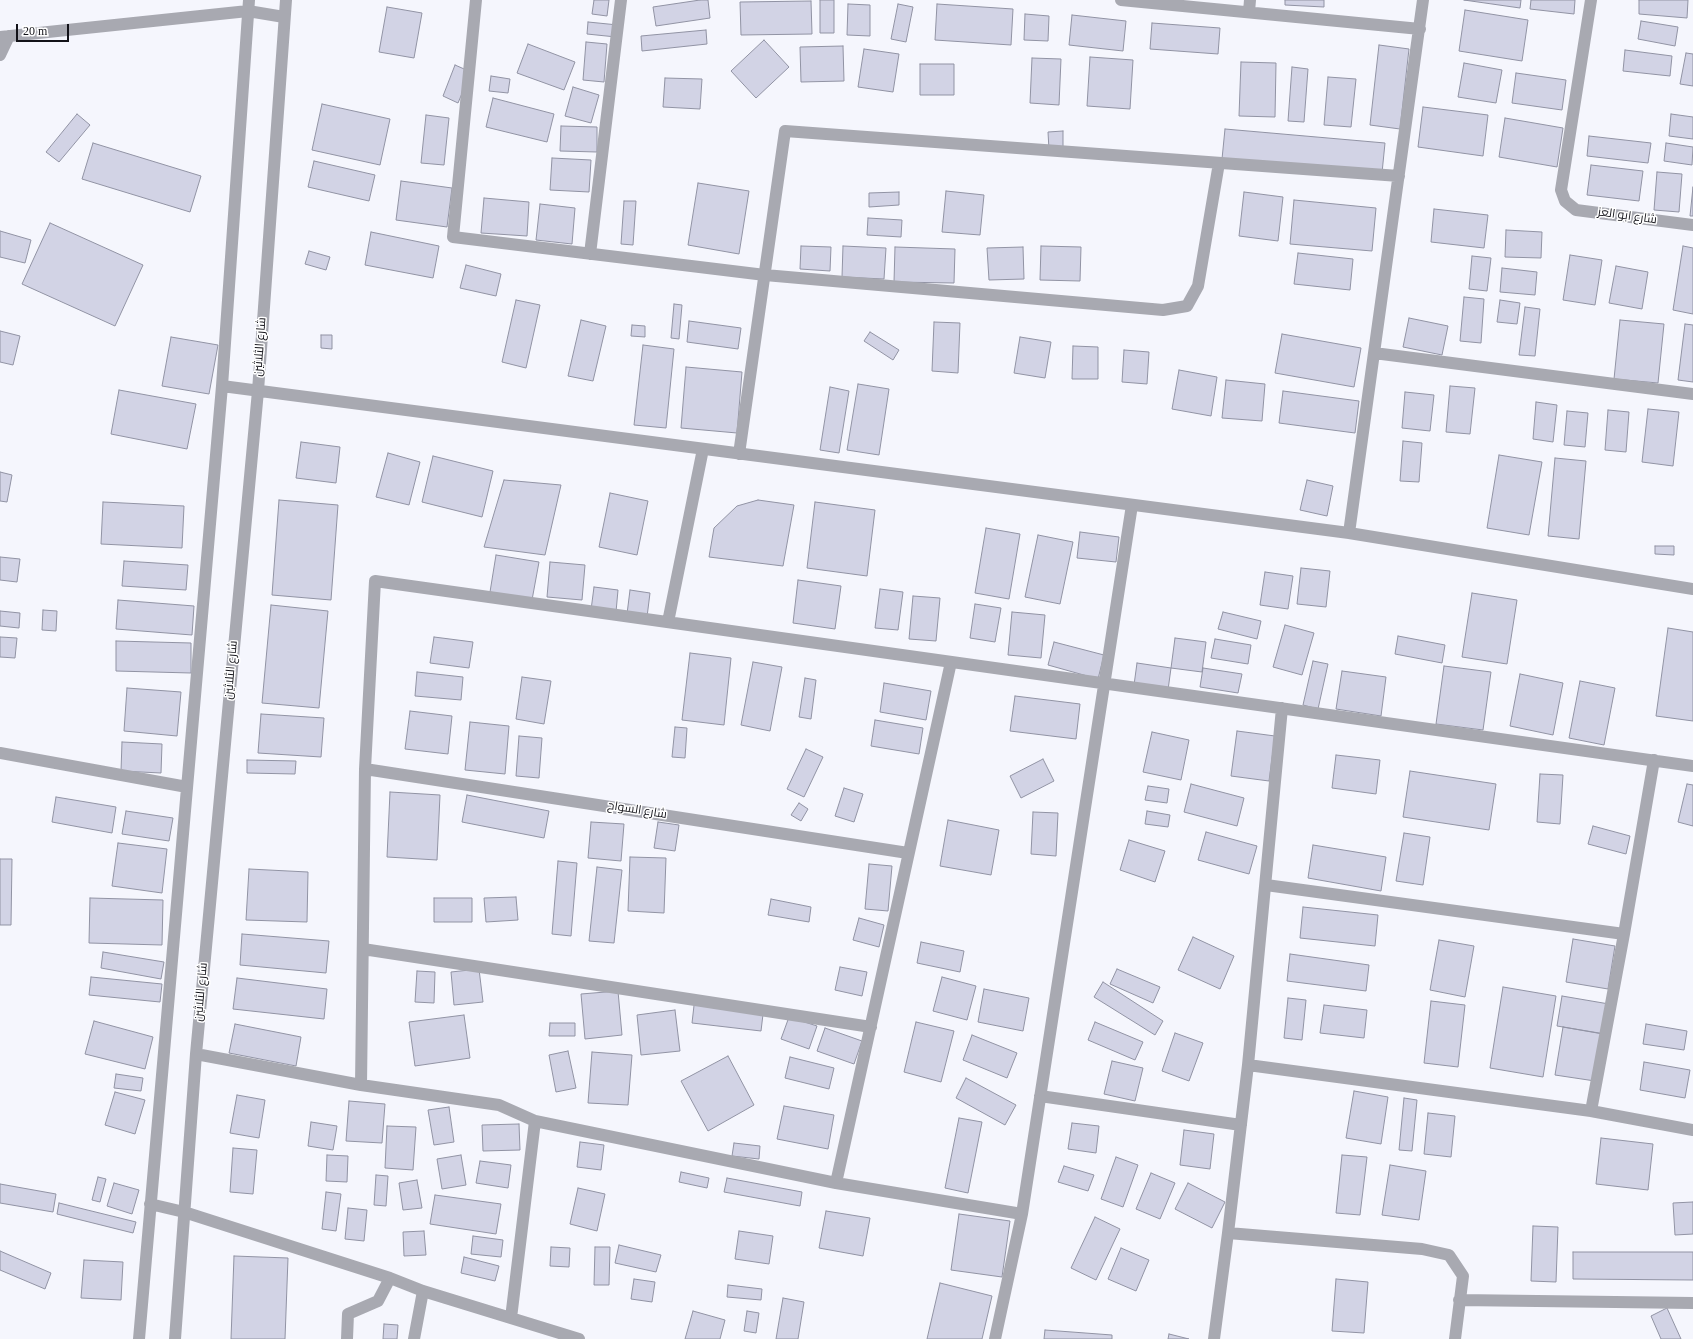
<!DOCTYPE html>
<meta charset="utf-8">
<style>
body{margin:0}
#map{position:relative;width:1693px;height:1339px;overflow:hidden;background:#f5f6fd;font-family:Georgia,serif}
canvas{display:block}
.scale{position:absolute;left:16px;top:24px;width:53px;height:18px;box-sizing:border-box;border:2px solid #121218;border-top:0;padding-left:5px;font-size:12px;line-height:14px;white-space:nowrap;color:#121218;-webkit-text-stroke:3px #fff;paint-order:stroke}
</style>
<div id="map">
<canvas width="1693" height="1339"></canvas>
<div class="scale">20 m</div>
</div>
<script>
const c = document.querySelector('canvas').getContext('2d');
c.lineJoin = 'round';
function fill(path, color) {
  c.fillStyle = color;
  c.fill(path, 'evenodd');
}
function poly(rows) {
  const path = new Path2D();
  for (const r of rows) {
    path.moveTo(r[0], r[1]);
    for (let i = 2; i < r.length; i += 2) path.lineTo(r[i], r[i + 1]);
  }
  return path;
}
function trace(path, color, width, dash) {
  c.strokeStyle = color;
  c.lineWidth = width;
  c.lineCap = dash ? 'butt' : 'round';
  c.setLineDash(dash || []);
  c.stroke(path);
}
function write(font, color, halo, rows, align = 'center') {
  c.font = font + ' Georgia,Cairo,serif';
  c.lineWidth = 3;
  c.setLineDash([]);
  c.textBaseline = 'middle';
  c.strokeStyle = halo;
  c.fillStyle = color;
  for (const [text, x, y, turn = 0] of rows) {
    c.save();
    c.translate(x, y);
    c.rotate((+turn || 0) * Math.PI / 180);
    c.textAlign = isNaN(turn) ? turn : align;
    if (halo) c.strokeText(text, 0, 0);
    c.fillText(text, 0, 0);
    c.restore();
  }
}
const building = poly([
 [594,0,609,0,607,16,592,14,594,0],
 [700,0,708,0,710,18,656,26,653,7,700,0],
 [820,0,834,0,834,33,820,33,820,0],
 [1285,0,1324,0,1324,7,1285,5,1285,0],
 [1464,0,1521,0,1520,8,1464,0],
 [1531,0,1575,0,1574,14,1530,9,1531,0],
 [1639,0,1688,0,1687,18,1639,14,1639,0],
 [811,1,812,34,741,35,740,2,811,1],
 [848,4,870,5,870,36,847,35,848,4],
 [898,4,913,7,906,42,891,39,898,4],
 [937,4,1013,9,1011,45,935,40,937,4],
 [387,7,422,13,414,58,379,52,387,7],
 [1465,10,1528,20,1522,61,1459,51,1465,10],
 [1025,14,1049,16,1048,41,1024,40,1025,14],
 [1072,15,1126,21,1123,51,1069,45,1072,15],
 [1641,21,1678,27,1675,46,1638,39,1641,21],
 [588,22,618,25,616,37,587,34,588,22],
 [1152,23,1220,28,1218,54,1150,49,1152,23],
 [706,30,707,44,642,51,641,36,706,30],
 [764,40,789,67,756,98,731,71,764,40],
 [586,42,607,44,604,82,583,80,586,42],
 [528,44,575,62,564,90,517,73,528,44],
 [1379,45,1409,49,1400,129,1370,125,1379,45],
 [843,46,844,81,801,82,800,47,843,46],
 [864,49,899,54,893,92,858,87,864,49],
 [1625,50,1672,56,1670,76,1623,71,1625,50],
 [1686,53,1693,54,1693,86,1680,84,1686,53],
 [1090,57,1133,60,1130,109,1087,106,1090,57],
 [1032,58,1061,59,1059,105,1030,103,1032,58],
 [1241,62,1276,63,1275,117,1239,116,1241,62],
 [1464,63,1502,70,1496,103,1458,97,1464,63],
 [920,64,954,64,954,95,920,95,920,64],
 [455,65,471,72,458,103,443,96,455,65],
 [1292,67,1308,69,1304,122,1288,121,1292,67],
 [1516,73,1566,80,1562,110,1512,103,1516,73],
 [491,76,510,79,508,93,489,91,491,76],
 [1328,77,1356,79,1351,127,1324,125,1328,77],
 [665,78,702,79,700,109,663,107,665,78],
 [573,87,599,95,591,123,565,116,573,87],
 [493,98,554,114,547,142,486,127,493,98],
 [322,104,390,119,380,165,312,150,322,104],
 [1423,107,1488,115,1483,156,1418,147,1423,107],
 [77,114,90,125,59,162,46,152,77,114],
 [1671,114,1693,117,1693,139,1669,136,1671,114],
 [426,115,449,118,444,165,421,163,426,115],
 [1505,118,1563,128,1557,167,1499,157,1505,118],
 [561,126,597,127,597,152,560,151,561,126],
 [1225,129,1385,143,1382,173,1222,159,1225,129],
 [1063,131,1063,150,1049,150,1048,132,1063,131],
 [1589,136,1651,143,1648,163,1587,156,1589,136],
 [93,143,201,176,190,212,82,179,93,143],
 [1666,143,1693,147,1692,165,1664,161,1666,143],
 [552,158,591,160,589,192,550,190,552,158],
 [314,161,375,175,369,201,308,187,314,161],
 [1591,165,1643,171,1639,201,1587,195,1591,165],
 [1657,172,1682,174,1679,212,1654,210,1657,172],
 [401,181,452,188,447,227,396,220,401,181],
 [698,183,749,191,739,254,688,245,698,183],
 [1693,187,1693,216,1690,216,1693,187],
 [946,191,984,195,980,235,942,232,946,191],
 [899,192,899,205,869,207,869,193,899,192],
 [1244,192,1283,197,1278,241,1239,236,1244,192],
 [484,198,529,202,527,236,481,233,484,198],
 [1294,200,1376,208,1372,251,1290,244,1294,200],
 [624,201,636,201,633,245,621,244,624,201],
 [540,204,575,208,572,244,536,240,540,204],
 [1434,209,1488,215,1484,248,1431,242,1434,209],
 [868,218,902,220,901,237,867,235,868,218],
 [50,223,143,265,115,326,22,284,50,223],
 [1506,230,1542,232,1541,258,1505,257,1506,230],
 [0,231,31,240,25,263,0,257,0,231],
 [371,232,439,246,433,278,365,265,371,232],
 [801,246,831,247,830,271,800,269,801,246],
 [843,246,886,248,884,279,842,277,843,246],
 [1041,246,1081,247,1080,281,1040,280,1041,246],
 [1683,246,1693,248,1693,314,1673,310,1683,246],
 [895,247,955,249,954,283,894,282,895,247],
 [1023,247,1024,279,989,280,987,248,1023,247],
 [309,251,330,257,326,270,305,264,309,251],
 [1298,253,1353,259,1350,290,1294,284,1298,253],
 [1570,255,1602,260,1595,305,1563,300,1570,255],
 [1472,256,1491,258,1487,291,1469,289,1472,256],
 [466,265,501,274,496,296,460,288,466,265],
 [1616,266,1648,272,1642,309,1609,303,1616,266],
 [1502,268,1537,272,1535,295,1500,292,1502,268],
 [1464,297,1484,299,1481,343,1460,341,1464,297],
 [516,300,540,305,526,368,502,362,516,300],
 [1500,300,1520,303,1517,324,1497,322,1500,300],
 [674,304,682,305,679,339,671,338,674,304],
 [1525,307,1540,309,1535,356,1519,355,1525,307],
 [1409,318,1448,326,1442,355,1403,347,1409,318],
 [581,320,606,326,593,381,568,376,581,320],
 [1620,320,1664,324,1658,383,1614,379,1620,320],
 [689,321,741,328,738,349,687,342,689,321],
 [934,322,960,323,958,373,932,371,934,322],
 [1685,324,1693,325,1693,382,1678,380,1685,324],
 [632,325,645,326,645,337,631,336,632,325],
 [0,331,20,336,13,365,0,362,0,331],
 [870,332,899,350,893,360,864,341,870,332],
 [1282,334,1361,348,1354,387,1275,373,1282,334],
 [321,335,332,335,332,349,321,348,321,335],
 [171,337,218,345,209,394,162,386,171,337],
 [1020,337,1051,342,1045,378,1014,373,1020,337],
 [643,345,674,349,666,428,634,425,643,345],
 [1073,346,1098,347,1098,379,1072,379,1073,346],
 [1124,350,1149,352,1147,384,1122,382,1124,350],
 [686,367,742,372,737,433,681,428,686,367],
 [1179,370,1217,377,1211,416,1172,409,1179,370],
 [1226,380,1265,384,1262,421,1222,418,1226,380],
 [858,384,889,389,879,455,847,450,858,384],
 [1450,386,1475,388,1470,434,1446,432,1450,386],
 [830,387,849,391,839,453,820,450,830,387],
 [119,390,196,404,187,449,111,434,119,390],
 [1283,391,1359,401,1355,433,1279,423,1283,391],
 [1405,392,1434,395,1430,431,1402,428,1405,392],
 [1536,402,1557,405,1553,442,1533,439,1536,402],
 [1648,409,1679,412,1673,466,1642,462,1648,409],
 [1608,410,1629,412,1626,452,1605,450,1608,410],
 [1567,411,1588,413,1585,447,1564,445,1567,411],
 [1403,441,1422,443,1419,482,1400,481,1403,441],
 [301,442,340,447,336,483,296,478,301,442],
 [388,453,420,462,409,505,376,497,388,453],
 [1499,455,1542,462,1529,535,1487,528,1499,455],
 [433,456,493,471,482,517,422,502,433,456],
 [1555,458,1586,461,1579,539,1548,536,1555,458],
 [0,472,12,475,7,502,0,501,0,472],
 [504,480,561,485,545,555,484,547,504,480],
 [1307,480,1333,486,1327,516,1300,510,1307,480],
 [610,493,648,501,637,555,599,547,610,493],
 [279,500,338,505,331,600,272,595,279,500],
 [758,500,794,505,783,566,709,557,714,528,737,506,758,500],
 [103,502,184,506,182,548,101,544,103,502],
 [815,502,875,510,867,576,807,568,815,502],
 [986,528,1020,534,1009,599,975,593,986,528],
 [1080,532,1119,537,1116,562,1077,558,1080,532],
 [1038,535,1073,542,1060,604,1025,597,1038,535],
 [1655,546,1674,546,1674,555,1655,554,1655,546],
 [496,555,539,562,532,600,490,592,496,555],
 [0,557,20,559,17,582,0,580,0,557],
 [124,561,188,565,186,590,122,586,124,561],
 [550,562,585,565,582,600,547,597,550,562],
 [1301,568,1330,571,1326,607,1297,604,1301,568],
 [1265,572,1293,576,1288,609,1260,605,1265,572],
 [798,580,841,586,835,629,793,623,798,580],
 [594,587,618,590,616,612,591,610,594,587],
 [880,589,903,592,898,630,875,628,880,589],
 [630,590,650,593,647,617,627,614,630,590],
 [1472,593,1517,600,1507,664,1462,657,1472,593],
 [913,596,940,598,936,641,909,639,913,596],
 [118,600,194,606,192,635,116,629,118,600],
 [975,604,1001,608,995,642,970,638,975,604],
 [271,605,328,611,319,708,262,703,271,605],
 [43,610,57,611,56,631,42,630,43,610],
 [0,611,20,613,19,628,0,626,0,611],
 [1012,612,1045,615,1041,658,1008,655,1012,612],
 [1223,612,1261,621,1257,639,1218,629,1223,612],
 [1285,625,1314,633,1302,675,1273,667,1285,625],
 [1668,628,1693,632,1693,721,1656,716,1668,628],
 [1398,636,1445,645,1442,663,1395,654,1398,636],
 [0,637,17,638,15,658,0,657,0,637],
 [434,637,473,642,469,668,430,663,434,637],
 [1175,638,1206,642,1202,672,1171,668,1175,638],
 [1215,639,1251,645,1248,664,1211,658,1215,639],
 [116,641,191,643,191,673,116,671,116,641],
 [1054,642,1104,655,1098,679,1048,665,1054,642],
 [690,653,731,658,724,725,682,720,690,653],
 [1313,661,1328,664,1318,709,1303,705,1313,661],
 [753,662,782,667,770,731,741,725,753,662],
 [1137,663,1171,668,1168,690,1134,685,1137,663],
 [1444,666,1491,672,1483,730,1436,724,1444,666],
 [1203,668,1242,674,1238,693,1200,687,1203,668],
 [1342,671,1386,677,1381,716,1336,709,1342,671],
 [417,672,463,677,461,700,415,696,417,672],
 [1520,674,1563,683,1553,735,1510,726,1520,674],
 [522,677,551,681,544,724,516,719,522,677],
 [805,678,816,680,811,719,799,717,805,678],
 [1580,681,1615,688,1604,745,1569,738,1580,681],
 [884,683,931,691,926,720,880,712,884,683],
 [127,688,181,692,177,736,124,731,127,688],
 [1015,696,1080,704,1076,739,1010,731,1015,696],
 [410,711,452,716,448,754,405,749,410,711],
 [261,714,324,718,321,757,258,753,261,714],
 [875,720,923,728,919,754,871,746,875,720],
 [470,722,509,726,505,774,465,770,470,722],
 [675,727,687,728,685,758,672,757,675,727],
 [1237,731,1275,736,1269,781,1231,776,1237,731],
 [1152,732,1189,740,1181,780,1143,772,1152,732],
 [519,736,542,738,539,778,516,776,519,736],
 [122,742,162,744,161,773,121,771,122,742],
 [806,749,823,757,804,797,787,789,806,749],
 [1336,755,1380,760,1376,794,1332,788,1336,755],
 [1043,759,1054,781,1021,798,1010,776,1043,759],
 [247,760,296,761,295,774,247,773,247,760],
 [1410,771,1496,784,1489,830,1403,817,1410,771],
 [1540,774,1563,775,1560,824,1537,822,1540,774],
 [1191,784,1244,798,1237,826,1184,812,1191,784],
 [1687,784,1693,785,1693,826,1678,822,1687,784],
 [1148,786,1169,789,1167,803,1145,800,1148,786],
 [844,788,863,794,854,822,835,816,844,788],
 [390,792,440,795,437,860,387,857,390,792],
 [467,795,549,811,544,838,462,822,467,795],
 [56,797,116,807,112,833,52,822,56,797],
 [799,803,808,809,801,821,791,815,799,803],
 [126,811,173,818,169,841,122,834,126,811],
 [1147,811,1170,815,1168,827,1145,824,1147,811],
 [1033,812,1058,813,1056,856,1031,854,1033,812],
 [948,820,999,830,991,875,940,866,948,820],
 [591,822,624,824,621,861,588,858,591,822],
 [658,822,679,825,675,851,654,848,658,822],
 [1593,826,1630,836,1626,854,1588,844,1593,826],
 [1206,832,1257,846,1249,874,1198,860,1206,832],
 [1404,833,1430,837,1423,885,1396,881,1404,833],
 [1129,840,1165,851,1155,882,1120,870,1129,840],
 [118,843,167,849,162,893,112,886,118,843],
 [1313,845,1386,857,1381,891,1308,878,1313,845],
 [630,857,666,858,664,913,628,911,630,857],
 [0,859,12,859,11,925,0,925,0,859],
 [558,861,577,863,571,936,552,934,558,861],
 [869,864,892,866,888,911,865,909,869,864],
 [597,867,622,870,614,943,589,941,597,867],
 [249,869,308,872,307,922,246,920,249,869],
 [516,897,518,920,486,922,484,898,516,897],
 [90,898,163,900,162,945,89,943,90,898],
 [434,898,472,898,472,922,434,922,434,898],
 [771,899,811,907,809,922,768,915,771,899],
 [1303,907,1378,915,1375,946,1300,938,1303,907],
 [859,918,884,925,879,947,853,940,859,918],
 [242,934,329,941,326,973,240,965,242,934],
 [1193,937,1234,956,1220,989,1178,970,1193,937],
 [1573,939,1615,946,1608,989,1566,982,1573,939],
 [1439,940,1474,946,1465,997,1430,990,1439,940],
 [921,942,964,951,960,972,917,963,921,942],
 [103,952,164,962,161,979,101,968,103,952],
 [1290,954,1369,965,1366,991,1287,981,1290,954],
 [840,967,867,972,862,996,835,990,840,967],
 [479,969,483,1002,454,1005,451,972,479,969],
 [1117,969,1160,987,1153,1003,1110,984,1117,969],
 [417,971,435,972,434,1003,415,1002,417,971],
 [91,977,162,984,160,1002,89,995,91,977],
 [942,977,976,986,967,1020,933,1011,942,977],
 [237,978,327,989,324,1019,233,1009,237,978],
 [1103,982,1163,1021,1155,1035,1094,997,1103,982],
 [1503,987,1556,996,1543,1077,1490,1068,1503,987],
 [984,989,1029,998,1023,1031,978,1022,984,989],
 [618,991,622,1035,585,1039,581,994,618,991],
 [1562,996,1609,1004,1605,1034,1557,1026,1562,996],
 [695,997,764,1006,761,1031,692,1023,695,997],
 [1288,998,1306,1000,1302,1040,1284,1038,1288,998],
 [1431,1001,1465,1005,1458,1067,1424,1063,1431,1001],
 [1324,1005,1367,1010,1364,1038,1320,1033,1324,1005],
 [675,1010,680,1051,641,1055,637,1015,675,1010],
 [464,1015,470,1058,415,1066,409,1022,464,1015],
 [789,1017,817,1026,809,1049,781,1039,789,1017],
 [94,1021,153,1037,145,1069,85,1054,94,1021],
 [916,1022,954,1031,941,1082,904,1072,916,1022],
 [1095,1022,1143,1042,1135,1060,1088,1040,1095,1022],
 [550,1023,575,1023,575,1036,549,1036,550,1023],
 [235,1024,301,1037,296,1066,229,1053,235,1024],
 [1646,1024,1687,1031,1684,1050,1643,1044,1646,1024],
 [1563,1027,1603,1034,1595,1081,1555,1075,1563,1027],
 [825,1028,862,1041,854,1064,817,1051,825,1028],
 [1175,1033,1203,1043,1189,1081,1162,1071,1175,1033],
 [972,1035,1017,1053,1007,1078,963,1060,972,1035],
 [568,1051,576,1088,556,1092,549,1055,568,1051],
 [592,1052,632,1055,628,1105,588,1103,592,1052],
 [728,1056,754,1105,708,1131,681,1081,728,1056],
 [790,1057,834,1068,829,1089,785,1078,790,1057],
 [1112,1061,1143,1068,1135,1101,1104,1094,1112,1061],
 [1644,1062,1690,1070,1685,1098,1640,1090,1644,1062],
 [116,1074,143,1078,141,1091,114,1088,116,1074],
 [966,1078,1016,1105,1005,1125,956,1098,966,1078],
 [1354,1091,1388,1097,1381,1144,1346,1138,1354,1091],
 [115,1092,145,1100,135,1134,105,1125,115,1092],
 [237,1095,265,1100,259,1138,230,1133,237,1095],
 [1404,1098,1417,1100,1412,1151,1399,1150,1404,1098],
 [349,1101,385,1104,382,1143,346,1141,349,1101],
 [784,1106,834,1115,828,1149,777,1139,784,1106],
 [449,1107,454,1142,434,1145,428,1110,449,1107],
 [1428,1113,1455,1116,1451,1157,1424,1154,1428,1113],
 [959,1118,982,1122,968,1193,945,1188,959,1118],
 [311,1122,337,1126,333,1150,308,1146,311,1122],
 [1072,1123,1099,1126,1096,1153,1068,1149,1072,1123],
 [519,1124,520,1150,483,1151,482,1125,519,1124],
 [387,1126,416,1127,413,1170,385,1168,387,1126],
 [1184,1130,1214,1134,1210,1169,1180,1165,1184,1130],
 [1601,1138,1653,1144,1648,1190,1596,1184,1601,1138],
 [580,1142,604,1145,601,1170,577,1167,580,1142],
 [734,1143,760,1146,759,1159,732,1156,734,1143],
 [233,1148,257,1150,253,1194,230,1192,233,1148],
 [327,1155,348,1156,347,1182,326,1181,327,1155],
 [461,1155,466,1185,442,1189,437,1159,461,1155],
 [1342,1155,1367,1157,1360,1215,1336,1213,1342,1155],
 [1116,1157,1138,1165,1123,1207,1101,1199,1116,1157],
 [480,1161,511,1165,508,1188,476,1183,480,1161],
 [1390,1165,1426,1171,1419,1220,1382,1215,1390,1165],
 [1064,1166,1094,1175,1088,1191,1058,1182,1064,1166],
 [681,1172,709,1178,707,1188,679,1182,681,1172],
 [1151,1173,1175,1183,1160,1219,1136,1209,1151,1173],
 [376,1175,388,1176,386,1206,374,1205,376,1175],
 [98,1177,106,1179,100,1202,92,1200,98,1177],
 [727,1178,802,1192,800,1206,724,1192,727,1178],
 [417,1180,422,1208,403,1210,399,1183,417,1180],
 [114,1183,139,1190,132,1214,107,1206,114,1183],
 [1188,1183,1225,1202,1212,1228,1175,1209,1188,1183],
 [0,1184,56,1194,53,1212,0,1203,0,1184],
 [578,1188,605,1194,597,1231,570,1224,578,1188],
 [326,1192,341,1194,336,1231,322,1229,326,1192],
 [435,1195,501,1204,496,1234,430,1224,435,1195],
 [1693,1202,1693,1234,1675,1235,1673,1203,1693,1202],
 [59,1203,136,1222,133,1233,57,1214,59,1203],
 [348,1208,367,1210,364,1241,345,1239,348,1208],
 [826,1211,870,1218,863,1256,819,1248,826,1211],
 [959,1214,1010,1221,1002,1277,951,1270,959,1214],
 [1095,1217,1120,1229,1096,1280,1071,1268,1095,1217],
 [1533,1226,1558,1227,1556,1282,1531,1281,1533,1226],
 [424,1231,426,1255,404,1256,403,1232,424,1231],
 [739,1231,773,1236,769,1264,735,1259,739,1231],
 [473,1236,503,1240,501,1257,471,1254,473,1236],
 [619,1245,661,1255,656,1272,615,1263,619,1245],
 [551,1247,570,1248,569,1267,550,1266,551,1247],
 [595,1247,610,1247,609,1285,594,1285,595,1247],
 [1121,1248,1149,1260,1136,1291,1108,1279,1121,1248],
 [0,1251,51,1273,45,1289,0,1270,0,1251],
 [1573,1252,1693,1252,1693,1280,1573,1279,1573,1252],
 [234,1256,288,1258,285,1339,231,1339,234,1256],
 [464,1257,499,1266,495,1281,461,1273,464,1257],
 [84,1260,123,1262,121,1300,81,1298,84,1260],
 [634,1279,655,1282,652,1302,631,1299,634,1279],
 [1336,1279,1368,1282,1364,1333,1332,1331,1336,1279],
 [940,1283,992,1296,982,1339,927,1339,940,1283],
 [728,1285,762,1289,761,1300,727,1297,728,1285],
 [783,1298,804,1302,798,1339,776,1339,783,1298],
 [1667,1308,1681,1339,1661,1339,1651,1316,1667,1308],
 [693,1311,725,1320,720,1339,685,1339,693,1311],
 [747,1311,759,1313,756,1333,744,1331,747,1311],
 [384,1324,398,1325,397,1339,383,1339,384,1324],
 [1045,1330,1112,1335,1112,1339,1044,1339,1045,1330],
 [1169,1334,1189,1339,1168,1339,1169,1334]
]);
fill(building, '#d2d3e5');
trace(building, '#9193a4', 1);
trace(poly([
 [476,0,453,237,765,275,1163,310,1187,306,1198,286,1219,163],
 [1121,0,1420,29],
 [1591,0,1561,190,1565,201,1576,210,1693,225],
 [1249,12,1250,0],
 [0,37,248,11,284,17],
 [0,55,9,36],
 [590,254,621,0],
 [1374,353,1693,394],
 [222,386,1349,533,1693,589],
 [739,454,785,131,1399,176],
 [1349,533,1423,0],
 [668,622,703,449],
 [0,753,187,787],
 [365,769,908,853],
 [1266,885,1624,934],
 [363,949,871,1027],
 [196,1054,361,1085,499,1105,535,1121,836,1183,1022,1214],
 [1248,1065,1591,1111,1693,1130],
 [361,1085,365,769,375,581,1693,766],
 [1040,1096,1241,1125],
 [1591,1111,1624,934,1654,760],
 [836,1183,951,662],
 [150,1204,184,1212,390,1278,423,1291,579,1339],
 [1228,1233,1422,1249,1449,1255,1463,1276,1455,1339],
 [1459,1300,1693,1303],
 [511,1318,535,1121],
 [139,1339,222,386,249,0],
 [175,1339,196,1054,258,391,286,0],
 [347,1339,348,1314,378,1301,390,1278],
 [414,1339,423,1291],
 [995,1339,1022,1214,1132,505],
 [1214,1339,1228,1233,1248,1065,1282,708]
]), '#a8a9b1', 12);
write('12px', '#121218', '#fff', [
 ["شارع ابو العز",1627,217,8],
 ["شارع الثلاثين",261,347,-86],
 ["شارع الثلاثين",232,670,-85],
 ["شارع السواح",637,811,9],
 ["شارع الثلاثين",202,992,-85]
]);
</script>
